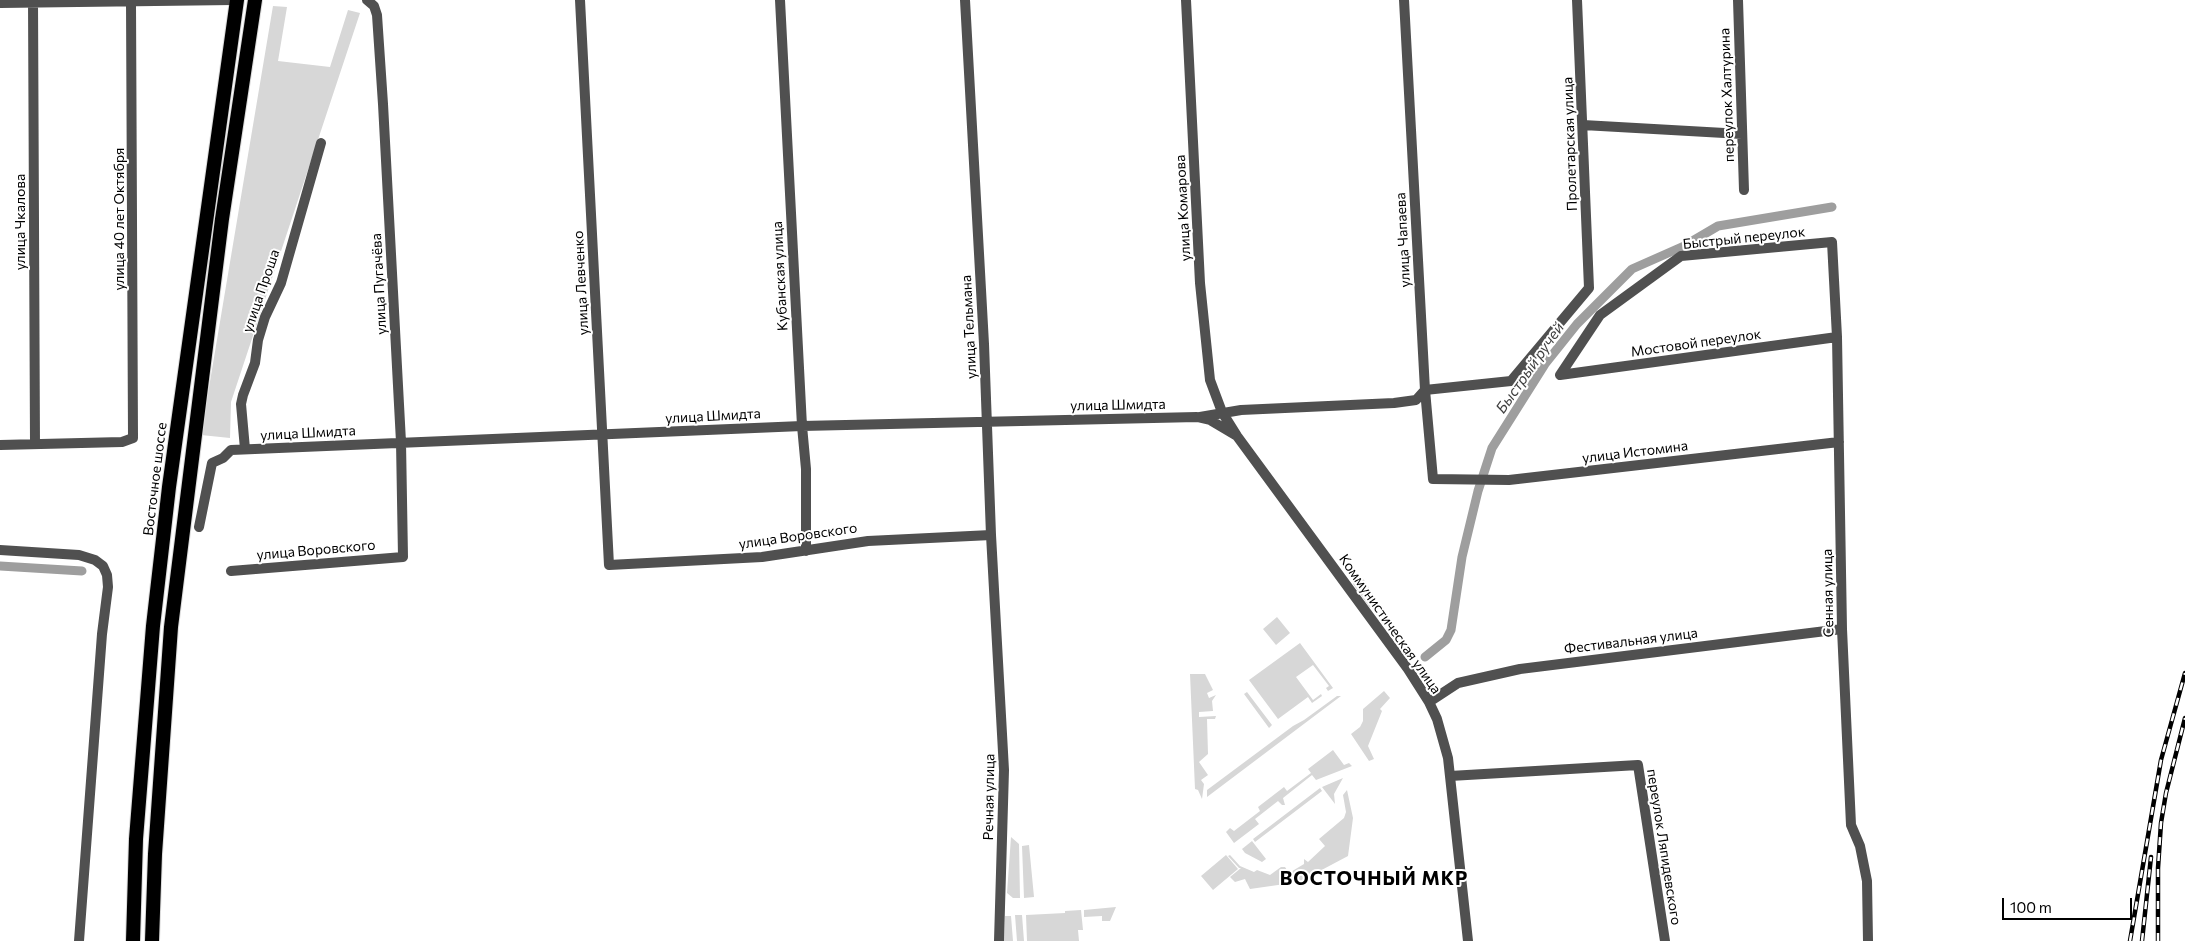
<!DOCTYPE html>
<meta charset="utf-8">
<style>
body{margin:0}
#map{position:relative;width:2185px;height:941px;overflow:hidden;background:#fff;font-family:Commissioner,sans-serif}
canvas{display:block}
.scale{position:absolute;left:2002px;top:898px;width:130px;height:22px;box-sizing:border-box;border:2px solid #000;border-top:0;padding-left:6px;font-size:15px;line-height:18px;white-space:nowrap;color:#000;-webkit-text-stroke:4px #fff;paint-order:stroke}
</style>
<div id="map">
<canvas width="2185" height="941"></canvas>
<div class="scale">100 m</div>
</div>
<script>
const c = document.querySelector('canvas').getContext('2d');
c.lineJoin = 'round';
function fill(path, color) {
  c.fillStyle = color;
  c.fill(path, 'evenodd');
}
function poly(rows) {
  const path = new Path2D();
  for (const r of rows) {
    path.moveTo(r[0], r[1]);
    for (let i = 2; i < r.length; i += 2) path.lineTo(r[i], r[i + 1]);
  }
  return path;
}
function trace(path, color, width, dash) {
  c.strokeStyle = color;
  c.lineWidth = width;
  c.lineCap = dash ? 'butt' : 'round';
  c.setLineDash(dash || []);
  c.stroke(path);
}
function write(font, color, halo, rows, align = 'center') {
  c.font = font + ' Commissioner,sans-serif';
  c.lineWidth = 4;
  c.setLineDash([]);
  c.textBaseline = 'middle';
  c.strokeStyle = halo;
  c.fillStyle = color;
  for (const [text, x, y, turn = 0] of rows) {
    c.save();
    c.translate(x, y);
    c.rotate((+turn || 0) * Math.PI / 180);
    c.textAlign = isNaN(turn) ? turn : align;
    if (halo) c.strokeText(text, 0, 0);
    c.fillText(text, 0, 0);
    c.restore();
  }
}
fill(poly([
 [273,6,287,7,278,61,330,67,348,10,360,13,231,402,230,438,201,435],
 [1359,576,1364,580,1378,602,1370,608,1353,584,1353,579],
 [1277,617,1290,633,1276,645,1263,629],
 [1300,643,1333,688,1328,691,1326,688,1329,686,1313,665,1296,677,1313,700,1321,694,1322,696,1312,703,1308,697,1278,719,1249,680],
 [1190,674,1205,674,1213,690,1207,693,1209,698,1216,695,1212,701,1213,711,1199,712,1199,717,1216,716,1215,719,1207,719,1208,754,1199,762,1208,775,1201,780,1204,784,1202,799,1198,790,1195,789],
 [1384,691,1390,698,1380,709,1382,711,1368,746,1374,759,1369,761,1351,734,1360,727,1363,721,1363,709],
 [1247,692,1272,725,1269,728,1244,694],
 [1337,696,1341,696,1207,797,1207,790,1293,726,1304,720],
 [1333,750,1344,765,1349,763,1352,766,1316,780,1312,775,1283,798,1285,805,1282,805,1278,801,1255,819,1259,824,1234,843,1226,832,1230,828,1234,831,1260,811,1258,807,1284,787,1287,791,1311,773,1308,769],
 [1343,778,1334,794,1335,804,1322,787],
 [1320,788,1322,791,1255,842,1253,839],
 [1347,790,1353,818,1348,856,1299,882,1250,889,1245,879,1235,882,1230,877,1241,868,1239,868,1228,856,1230,855,1240,866,1254,872,1257,870,1270,875,1281,867,1285,867,1289,873,1304,864,1304,859,1308,862,1325,846,1319,839,1344,818,1346,812,1343,795],
 [1011,837,1019,844,1020,898,1013,898,1007,893],
 [1252,841,1266,859,1262,862,1245,853,1242,849],
 [1029,845,1034,897,1024,898,1022,846],
 [1226,855,1238,869,1213,890,1201,876],
 [1116,907,1110,921,1102,921,1102,916,1084,917,1084,910],
 [1081,910,1083,930,1078,930,1079,941,1027,941,1026,915,1065,913,1065,911],
 [1015,915,1022,915,1024,941,1017,941],
 [1005,916,1011,916,1013,941,1004,941]
]), '#d7d7d7');
trace(poly([
 [0,566,82,571],
 [1425,657,1446,640,1451,630,1462,557,1478,491,1492,448,1545,364,1577,324,1632,269,1684,246,1718,226,1832,207]
]), '#9e9e9e', 9);
const highway = poly([
 [133,941,136,839,153,626,169,487,237,0],
 [152,941,155,854,171,627,222,219,255,0]
]);
trace(highway, '#dbdbdb', 16);
trace(poly([
 [33,0,35,444],
 [580,0,609,565,762,557,868,541,991,535],
 [780,0,802,426,806,469,806,551],
 [965,0,984,344,991,535,1004,770,999,941],
 [1186,0,1200,283,1210,380,1222,412,1237,436,1408,669,1429,702,1437,719,1448,758,1468,941],
 [1404,0,1425,390,1433,479,1509,480,1839,442],
 [1738,0,1744,190],
 [0,3,233,0],
 [1583,125,1742,134],
 [1560,375,1600,315,1681,256,1832,242,1837,337,1842,629,1851,825,1860,846,1867,881,1868,941],
 [1560,375,1837,337],
 [1200,417,1241,410,1394,403,1416,400,1425,390,1511,381,1589,288,1577,0],
 [0,445,122,442,133,438,131,2],
 [245,449,241,404,243,395,255,363,258,340,265,317,281,283,321,143],
 [199,527,212,463,223,458,231,450,802,426,1197,417,1210,420,1237,436],
 [0,550,79,555,95,560,103,566,107,575,108,587,102,634,79,941],
 [231,571,403,557,401,442,383,104,377,15,374,6,367,0],
 [1429,702,1458,683,1520,669,1842,629],
 [1450,776,1638,765,1665,941]
]), '#505050', 10);
trace(highway, '#000', 14);
const rail = poly([
 [2130,941,2161,760,2185,673],
 [2142,941,2151,857],
 [2158,941,2158,868,2161,823,2166,793,2185,718]
]);
trace(rail, '#000', 4.5);
trace(rail, '#fff', 2.5, [8]);
write('14px', '#000', '#fff', [
 ["переулок Халтурина",1727,95,-92],
 ["Пролетарская улица",1570,144,-92],
 ["улица Комарова",1183,208,-93],
 ["улица 40 лет Октября",119,219,-90],
 ["улица Чкалова",20,222,-90],
 ["Быстрый переулок",1744,238,-6],
 ["улица Чапаева",1403,240,-93],
 ["Кубанская улица",780,276,-93],
 ["улица Левченко",581,283,-93],
 ["улица Пугачёва",379,284,-93],
 ["улица Проша",261,291,-71],
 ["улица Тельмана",969,327,-93],
 ["Мостовой переулок",1696,343,-8],
 ["улица Шмидта",1118,405,-1],
 ["улица Шмидта",713,416,-3],
 ["улица Шмидта",308,433,-3],
 ["улица Истомина",1635,452,-7],
 ["Восточное шоссе",155,479,-83],
 ["улица Воровского",798,536,-8],
 ["улица Воровского",316,550,-5],
 ["Сенная улица",1828,593,-91],
 ["Коммунистическая улица",1390,624,55],
 ["Фестивальная улица",1631,641,-7],
 ["Речная улица",989,797,-89],
 ["переулок Ляпидевского",1664,847,81]
]);
write('italic 15px', '#3f3f3f', '#fff', [
 ["Быстрый ручей",1530,368,-55]
]);
c.letterSpacing = '1px';
write('bold 19px', '#000', '#fff', [
 ["ВОСТОЧНЫЙ МКР",1374,879]
]);
c.letterSpacing = '0px';
</script>
